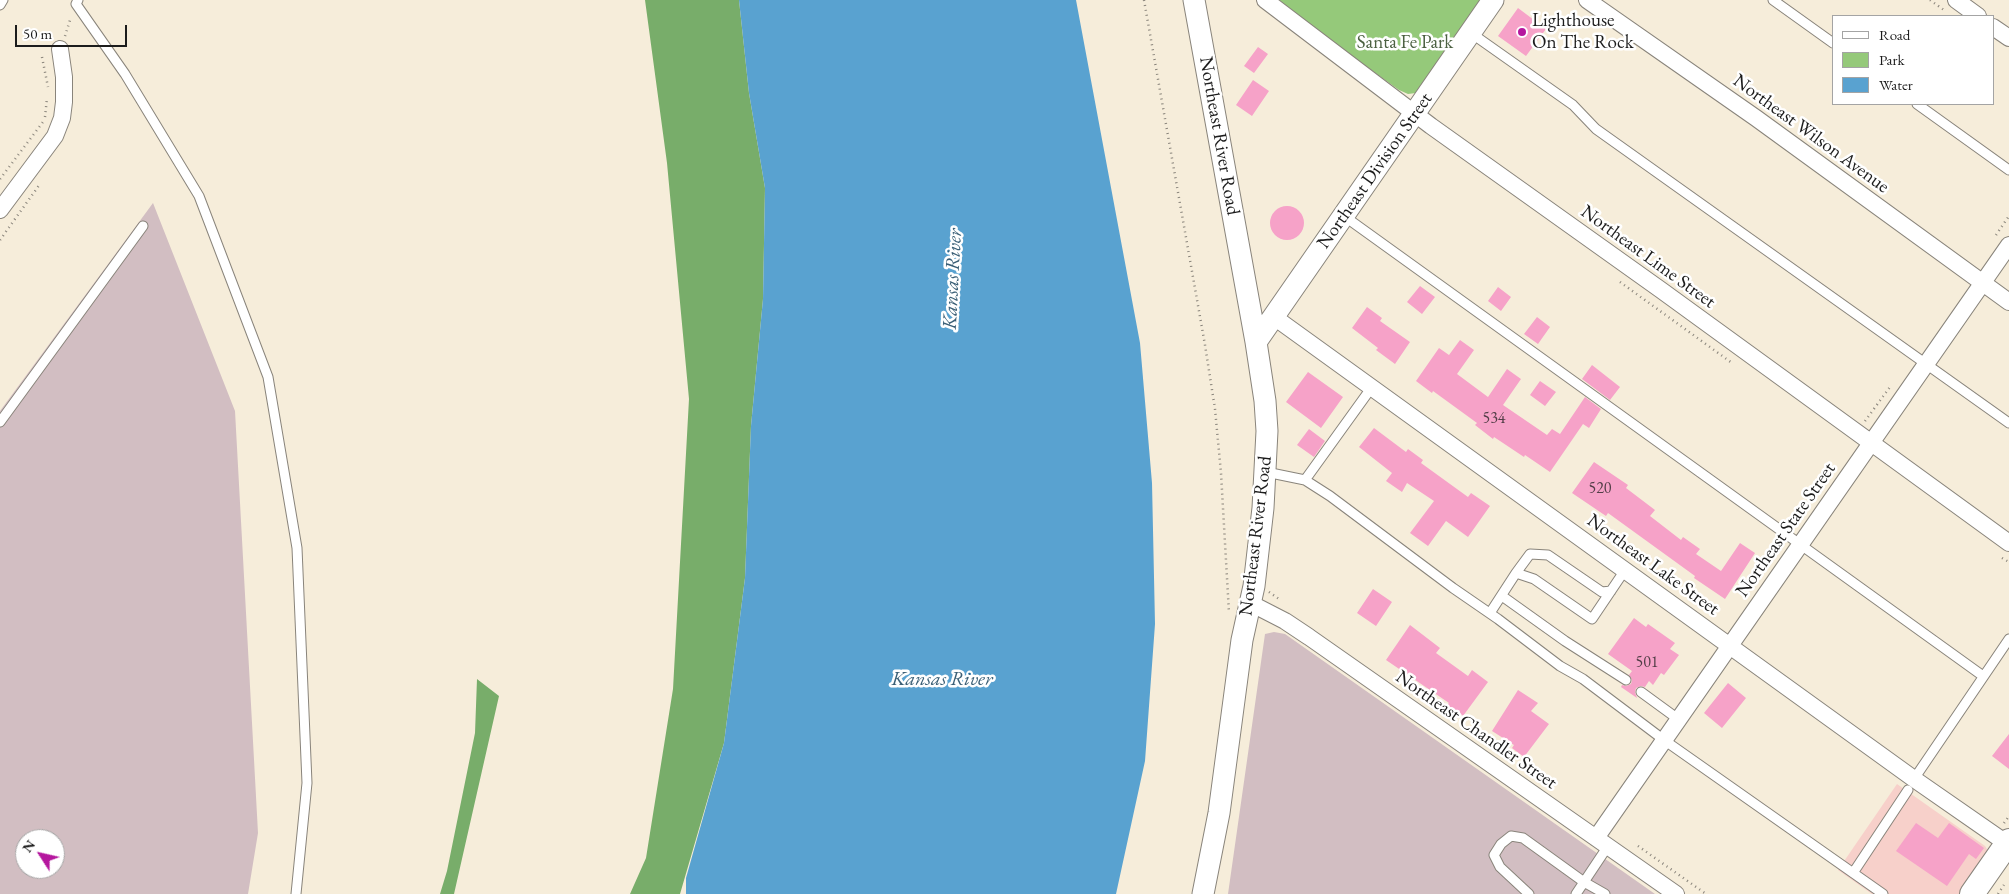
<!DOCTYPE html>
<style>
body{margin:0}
#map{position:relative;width:2009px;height:894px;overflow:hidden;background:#f6edda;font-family:"EB Garamond",serif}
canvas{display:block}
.legend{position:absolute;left:1832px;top:15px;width:162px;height:90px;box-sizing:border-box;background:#fff;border:1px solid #a4a4a4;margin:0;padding:6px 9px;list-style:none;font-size:15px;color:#1c1c1c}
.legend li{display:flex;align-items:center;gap:10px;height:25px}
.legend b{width:25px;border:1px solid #a4a4a4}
.north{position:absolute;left:15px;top:829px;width:50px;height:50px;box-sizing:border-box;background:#fff;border:1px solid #a4a4a4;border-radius:50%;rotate:305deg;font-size:14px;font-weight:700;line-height:20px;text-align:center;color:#1c1c1c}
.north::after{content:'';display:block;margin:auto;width:18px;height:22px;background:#b5179e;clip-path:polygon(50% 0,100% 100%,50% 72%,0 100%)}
.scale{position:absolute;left:15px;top:25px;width:112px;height:22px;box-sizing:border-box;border:2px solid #1c1c1c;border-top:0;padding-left:6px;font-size:15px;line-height:18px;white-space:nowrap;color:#1c1c1c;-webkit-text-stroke:4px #fff;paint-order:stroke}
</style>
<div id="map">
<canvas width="2009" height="894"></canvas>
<ul class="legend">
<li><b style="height:6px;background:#fff"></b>Road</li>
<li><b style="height:14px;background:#95c97a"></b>Park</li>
<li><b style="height:14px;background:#59a2d0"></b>Water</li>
</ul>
<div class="north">N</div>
<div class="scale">50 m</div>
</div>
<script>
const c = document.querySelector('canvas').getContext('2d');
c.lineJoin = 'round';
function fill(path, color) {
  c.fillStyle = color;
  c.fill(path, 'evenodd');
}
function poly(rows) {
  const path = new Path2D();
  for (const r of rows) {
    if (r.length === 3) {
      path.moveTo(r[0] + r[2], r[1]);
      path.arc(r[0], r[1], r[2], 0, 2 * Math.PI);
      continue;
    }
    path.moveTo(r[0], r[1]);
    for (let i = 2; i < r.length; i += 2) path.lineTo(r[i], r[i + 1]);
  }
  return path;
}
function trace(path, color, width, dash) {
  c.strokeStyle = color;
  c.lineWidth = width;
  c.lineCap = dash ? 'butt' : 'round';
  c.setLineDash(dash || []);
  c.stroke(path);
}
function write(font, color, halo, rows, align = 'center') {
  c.font = font + ' "EB Garamond",serif';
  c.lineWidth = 5;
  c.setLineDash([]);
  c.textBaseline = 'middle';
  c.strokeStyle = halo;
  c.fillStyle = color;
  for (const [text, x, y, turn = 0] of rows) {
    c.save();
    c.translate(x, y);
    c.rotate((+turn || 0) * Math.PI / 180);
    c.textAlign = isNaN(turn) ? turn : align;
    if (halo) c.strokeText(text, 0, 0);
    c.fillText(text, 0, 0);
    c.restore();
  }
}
fill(poly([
 [1897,784,1985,846,1988,851,1960,894,1872,894,1838,870]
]), '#f7d0ca');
fill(poly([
 [153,203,235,411,258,833,248,894,0,894,0,411],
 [25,839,55,839,55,869,25,869],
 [1274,632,1285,634,1655,894,1228,894,1265,634]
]), '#d2bec2');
fill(poly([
 [1273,0,1486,0,1416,93,1408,94,1399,90]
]), '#95c97a');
fill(poly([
 [645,0,739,0,749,93,765,188,763,299,751,426,745,578,724,743,680,894,630,894,646,858,673,689,689,399,667,163],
 [477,679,499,696,454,894,440,894,447,871,475,733]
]), '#78ad6a');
fill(poly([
 [739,0,1076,0,1140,343,1152,483,1155,624,1145,761,1116,894,686,894,686,878,724,743,745,578,751,426,763,299,765,188,749,93]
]), '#59a2d0');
fill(poly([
 [1518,8,1546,29,1526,56,1498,36],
 [1258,47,1268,54,1254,73,1244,66],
 [1253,80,1269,91,1252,116,1236,105],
 [1287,223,17],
 [1420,286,1435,297,1422,314,1407,302],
 [1498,287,1511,297,1501,311,1488,301],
 [1367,307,1382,318,1380,321,1410,342,1395,364,1376,350,1378,348,1352,328],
 [1537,317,1550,327,1538,344,1524,334],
 [1460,340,1474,350,1457,374,1488,397,1507,369,1521,379,1503,405,1547,435,1552,429,1560,434,1585,397,1601,409,1589,428,1583,424,1550,472,1525,455,1524,457,1494,437,1493,439,1475,425,1477,423,1433,391,1432,393,1416,381,1439,348,1449,355],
 [1592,365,1620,387,1610,400,1582,379],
 [1308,372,1343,397,1321,428,1286,402],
 [1540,381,1556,392,1545,406,1530,395],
 [1374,428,1406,452,1408,449,1423,460,1421,463,1468,497,1471,493,1490,506,1468,537,1446,521,1428,546,1410,533,1434,501,1407,483,1402,492,1386,481,1392,473,1359,447],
 [1309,429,1325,441,1314,457,1297,445],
 [1594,462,1628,485,1626,488,1655,510,1650,516,1681,540,1683,537,1700,549,1696,554,1721,571,1740,543,1755,553,1725,599,1694,578,1695,576,1608,513,1606,516,1572,493],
 [1373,589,1392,602,1376,626,1357,613],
 [1634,618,1646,627,1648,624,1675,643,1670,649,1679,655,1664,675,1661,673,1653,685,1649,681,1645,687,1641,686,1636,688,1635,692,1637,698,1621,687,1622,685,1626,686,1631,684,1632,680,1629,675,1632,671,1608,654],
 [1410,625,1440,648,1436,653,1468,676,1472,670,1488,682,1463,716,1447,705,1449,703,1386,660],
 [1728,683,1746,698,1722,728,1704,713],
 [1518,690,1538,703,1531,711,1549,724,1524,757,1512,748,1514,745,1492,731],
 [2009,734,2009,769,1992,756],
 [1916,823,1938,838,1949,823,1984,848,1976,859,1969,854,1947,886,1896,851]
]), '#f6a2c8');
const service = poly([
 [78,0,76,4,125,74,199,196,268,377,297,548,307,783,296,894],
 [1773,0,1833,43],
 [0,5,3,0],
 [1471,33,1573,105,1596,129,2009,423],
 [1917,104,2009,170],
 [1344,216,1983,676],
 [0,422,143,226],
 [1266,472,1305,480,1330,496,1453,588,1498,619,1560,666,1583,679,1664,740,1883,894],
 [1305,480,1372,387],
 [1516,573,1530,554,1548,555,1602,592,1611,591],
 [1502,596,1565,641,1626,680],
 [1490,613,1516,573,1534,579,1592,619,1625,570],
 [1641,692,1678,719],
 [1914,779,2009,639],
 [1853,873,1908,790],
 [1529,894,1500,867,1494,855,1501,844,1511,836,1523,838,1584,882,1605,894],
 [1576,894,1608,846]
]);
const minor = poly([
 [1265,0,1431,126,1661,290,2009,543],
 [1587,0,1756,118,2009,302],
 [1956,0,1978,16],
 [1993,27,2009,38],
 [0,210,55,136,62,118,64,102,64,77,60,49],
 [1274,317,1914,779,2009,845],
 [1250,603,1285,621,1309,637,1676,894],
 [1596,838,2009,245]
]);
const tertiary = poly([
 [1194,0,1256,342,1265,401,1267,431,1263,508,1254,586,1242,640,1219,813,1203,894],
 [1256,342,1493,0]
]);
const secondary = poly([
 [1972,894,2009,841]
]);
trace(service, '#89847b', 11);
trace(minor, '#89847b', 18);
trace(tertiary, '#89847b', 23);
trace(secondary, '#89847b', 26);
trace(poly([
 [1144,0,1205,345,1215,409,1221,473,1229,613],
 [1930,0,1944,10],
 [65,36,71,17],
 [42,57,48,87],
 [45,117,47,98],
 [0,179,43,122],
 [1996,235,2009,216],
 [0,240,40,184],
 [1620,282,1732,363],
 [1865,421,1890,387],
 [2002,558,2009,562],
 [1269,592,1279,599],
 [2004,823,2009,816],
 [1638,846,1706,894],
 [1998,894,2004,885]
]), '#89847b', 2.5, [1, 4]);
trace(service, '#fff', 9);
trace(minor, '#fff', 16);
trace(tertiary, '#fff', 21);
trace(secondary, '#fff', 24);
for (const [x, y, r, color] of [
 [1522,32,5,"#b5179e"]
]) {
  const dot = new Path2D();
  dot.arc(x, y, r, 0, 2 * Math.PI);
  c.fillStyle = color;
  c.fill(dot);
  trace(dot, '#fff', 2);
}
write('16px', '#523e47', null, [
 ["534",1494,419],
 ["520",1600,489],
 ["501",1647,663]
]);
write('19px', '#1c1c1c', '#fff', [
 ["Lighthouse",1532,21],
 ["On The Rock",1532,43]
], 'left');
write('19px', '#4c6142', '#fff', [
 ["Santa Fe Park",1405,43]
]);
write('19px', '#1c1c1c', '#fff', [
 ["Northeast Wilson Avenue",1811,134,36],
 ["Northeast River Road",1219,136,80],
 ["Northeast Division Street",1375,171,-55],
 ["Northeast Lime Street",1648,257,36],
 ["Northeast State Street",1786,530,-55],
 ["Northeast River Road",1256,536,-83],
 ["Northeast Lake Street",1653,565,36],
 ["Northeast Chandler Street",1476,730,35]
]);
write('italic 20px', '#3a5f76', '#fff', [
 ["Kansas River",953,279,-87],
 ["Kansas River",942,680]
]);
</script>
